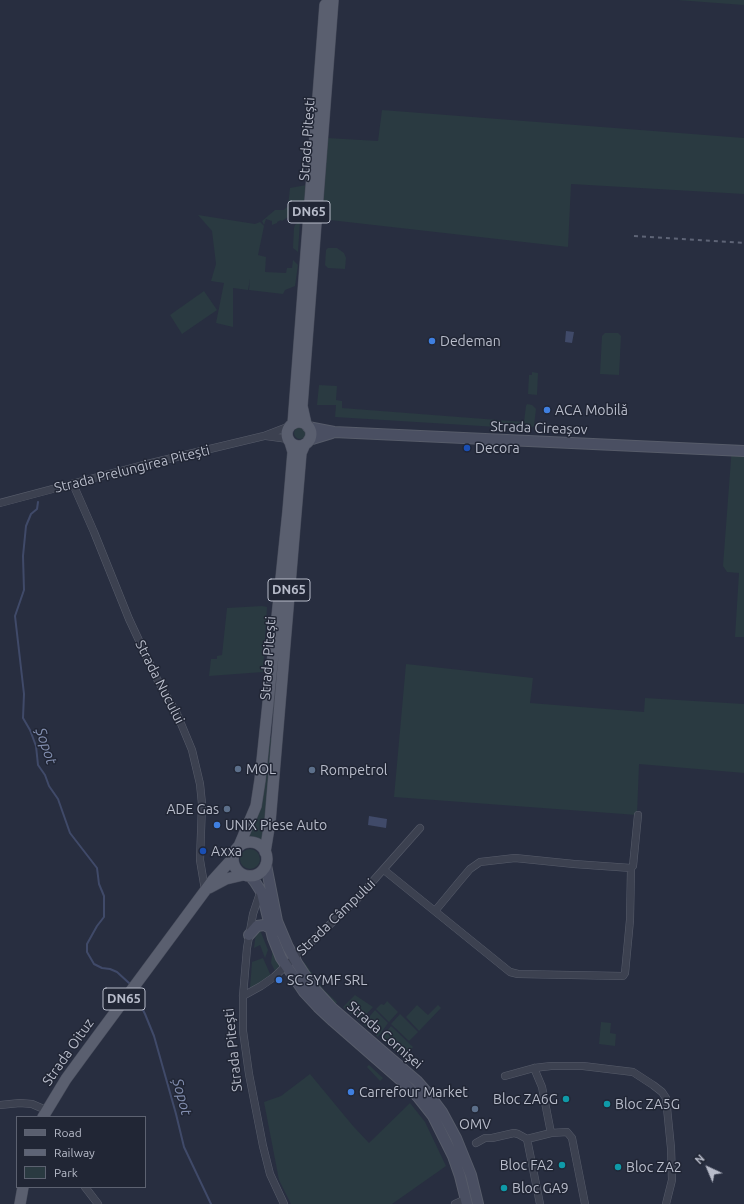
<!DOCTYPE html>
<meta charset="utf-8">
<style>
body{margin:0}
#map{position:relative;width:744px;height:1204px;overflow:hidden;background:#282e40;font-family:Ubuntu,sans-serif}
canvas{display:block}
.legend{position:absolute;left:16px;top:1116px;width:130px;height:72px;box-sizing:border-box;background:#212635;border:1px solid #5d6271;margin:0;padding:5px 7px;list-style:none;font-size:12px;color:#b8bcca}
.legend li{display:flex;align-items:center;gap:8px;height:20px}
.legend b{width:20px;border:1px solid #5d6271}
.north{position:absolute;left:688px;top:1148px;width:40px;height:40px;-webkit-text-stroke:3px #212635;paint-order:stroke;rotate:316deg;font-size:11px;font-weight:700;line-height:16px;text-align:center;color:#b8bcca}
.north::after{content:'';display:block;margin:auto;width:14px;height:18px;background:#b8bcca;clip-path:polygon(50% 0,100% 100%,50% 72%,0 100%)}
</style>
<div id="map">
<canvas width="744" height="1204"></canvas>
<ul class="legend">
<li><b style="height:5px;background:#5a5f6f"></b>Road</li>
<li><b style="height:5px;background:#5e6476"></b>Railway</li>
<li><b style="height:11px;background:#2a3a41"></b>Park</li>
</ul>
<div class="north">N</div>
</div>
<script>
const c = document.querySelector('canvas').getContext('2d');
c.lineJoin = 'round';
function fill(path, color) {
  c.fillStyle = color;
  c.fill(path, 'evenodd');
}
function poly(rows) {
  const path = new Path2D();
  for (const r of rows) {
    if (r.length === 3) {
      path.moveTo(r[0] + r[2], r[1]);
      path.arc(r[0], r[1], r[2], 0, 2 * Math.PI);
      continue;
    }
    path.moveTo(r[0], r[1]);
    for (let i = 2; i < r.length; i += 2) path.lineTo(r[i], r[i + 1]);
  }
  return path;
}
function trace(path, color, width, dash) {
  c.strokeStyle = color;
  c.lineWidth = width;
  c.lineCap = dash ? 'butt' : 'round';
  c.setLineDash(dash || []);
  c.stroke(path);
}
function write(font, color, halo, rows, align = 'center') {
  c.font = font + ' Ubuntu,sans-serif';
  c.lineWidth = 3;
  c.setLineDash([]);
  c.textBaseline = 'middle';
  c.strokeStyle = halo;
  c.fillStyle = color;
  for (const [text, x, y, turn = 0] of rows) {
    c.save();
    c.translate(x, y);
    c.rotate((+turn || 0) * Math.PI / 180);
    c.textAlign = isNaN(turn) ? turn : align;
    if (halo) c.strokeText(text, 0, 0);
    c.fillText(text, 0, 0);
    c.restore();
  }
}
fill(poly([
 [677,0,744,0,744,5],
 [382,110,744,138,744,194,571,184,568,247,321,219,327,138,378,141],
 [306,185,305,206,282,221,281,220,277,222,277,223,272,225,272,221,266,219,264,225,262,221,275,210,284,210,288,206,290,188],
 [198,215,255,224,260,222,264,226,258,255,266,257,265,272,286,273,287,268,292,268,293,260,298,265,295,286,285,290,283,294,249,290,250,279,248,290,233,288,233,327,216,323,224,283,211,281,216,264,212,231],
 [300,221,298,252,293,248,294,228,295,225],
 [328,248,337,248,344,253,346,258,345,269,328,268,325,265,326,250],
 [204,291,217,310,182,334,170,315],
 [605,333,618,333,621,336,619,375,600,374,602,336],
 [532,372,538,373,537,395,528,394,529,375,532,375],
 [319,385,337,386,336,400,342,401,342,408,524,422,526,406,527,404,532,405,536,409,534,426,530,429,335,417,336,405,317,405],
 [300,433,6],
 [732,446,744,446,744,637,735,637,739,573,727,572,723,566],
 [262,606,267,607,263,672,209,676,211,659,217,659,217,656,222,655,227,608],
 [406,664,533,678,530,703,644,712,645,698,744,704,744,773,639,764,637,815,394,797],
 [270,738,275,738,267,820,262,842,259,840,247,838,263,791,266,776],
 [250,859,10],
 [260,930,268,950,265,958,260,945,254,948,256,932],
 [273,947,282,965,276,972,275,971,271,963],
 [263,958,271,976,252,990,250,988,252,962],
 [304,962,324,990,337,1002,336,1004,316,983,302,964],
 [355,995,373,1007,360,1021,343,1007],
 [387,1001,398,1012,389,1022,376,1009,381,1004,384,1005],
 [417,1005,428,1015,438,1005,441,1008,419,1031,406,1017],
 [375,1010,388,1023,378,1037,363,1024],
 [400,1014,418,1032,409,1041,391,1024],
 [601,1022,611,1023,610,1033,616,1034,615,1046,599,1044],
 [391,1026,413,1047,403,1057,380,1039],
 [369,1065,383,1078,380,1081,367,1067],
 [310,1074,353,1126,369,1143,410,1103,425,1122,446,1166,392,1204,291,1204,279,1180,264,1102,281,1096]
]), '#2a3a41');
fill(poly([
 [566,331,574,332,572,343,565,342],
 [369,816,387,819,386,828,368,825]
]), '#404a69');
trace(poly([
 [38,502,37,509,31,514,26,526,23,556,24,590,15,616,24,694,23,718,30,730,36,746,38,765,45,775,49,786,58,799,70,833,97,868,99,884,104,896,104,917,97,926,87,944,87,952,94,964,102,968,110,969,117,972,129,983],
 [135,994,145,1014,154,1036,176,1114,184,1147,211,1204]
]), '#404a69', 2);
const street = poly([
 [266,436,288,439],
 [73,484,94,532,129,619,157,679,177,714,192,750,200,784,202,804,200,860,205,890],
 [0,503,143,465,264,436,290,426],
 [384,870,510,972,518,974,623,976,625,973,630,920,631,868,633,866,638,815],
 [261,890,253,914,247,948,243,996,243,1031,249,1074,263,1146,270,1174,284,1204],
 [435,911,459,882,470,869,480,862,515,858,574,864,631,868],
 [243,996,261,986,274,977,357,899,420,828],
 [534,1068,542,1087,551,1133],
 [505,1076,534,1068,551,1066,583,1066,633,1072,653,1085,662,1092,666,1098,671,1148,672,1180,666,1204],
 [0,1105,20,1103,32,1104,46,1110],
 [527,1139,540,1204],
 [476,1143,485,1138,492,1138,514,1133,518,1134,527,1139,551,1133,567,1132,572,1138,585,1204],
 [85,1187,98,1204],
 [455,1204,466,1199]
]);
const secondary = poly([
 [308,427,334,432,744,451],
 [309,440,332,433],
 [266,865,277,921,288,947,297,963,312,986,332,1008,417,1081,430,1096,442,1112,456,1138,471,1175,478,1204],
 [250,876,255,882,262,893,273,938,281,958,304,992,318,1007,333,1021,404,1083,418,1097,433,1116,453,1156,460,1176,467,1204],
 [249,935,257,926,264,925,270,928]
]);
const primary = poly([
 [299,434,12],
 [293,424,325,5],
 [306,424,302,406,333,0],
 [250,859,17],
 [239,846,256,806,260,780,288,511,293,452,290,442],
 [265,852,270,822,301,453,305,444],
 [209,888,226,879,243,875],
 [43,1117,66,1079,85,1053,213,880,233,858],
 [20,1204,23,1187]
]);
trace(street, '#575c6a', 8);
trace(secondary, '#575c6a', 12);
trace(primary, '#454a59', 12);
trace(street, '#3c4150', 7);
trace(secondary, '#4a4f62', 10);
trace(primary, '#5a5f6f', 11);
trace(poly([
 [634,236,744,243]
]), '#5e6476', 2, [4, 4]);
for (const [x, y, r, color] of [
 [432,341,4,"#3f7fe0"],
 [547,410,4,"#3f7fe0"],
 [467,448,4,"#1a4fb4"],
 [238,769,4,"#5c6f8a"],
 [312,770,4,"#5c6f8a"],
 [227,809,4,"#5c6f8a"],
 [217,825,4,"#3f7fe0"],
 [203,851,4,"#1a4fb4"],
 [279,980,4,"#3f7fe0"],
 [351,1092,4,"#3f7fe0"],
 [566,1099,4,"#0f9aa8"],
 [607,1104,4,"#0f9aa8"],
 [475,1109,4,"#5c6f8a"],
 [562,1165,4,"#0f9aa8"],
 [618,1167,4,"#0f9aa8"],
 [504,1188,4,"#0f9aa8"]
]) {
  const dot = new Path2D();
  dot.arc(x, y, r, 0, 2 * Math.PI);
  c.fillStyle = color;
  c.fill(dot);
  trace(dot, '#212635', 1.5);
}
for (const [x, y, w] of [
 [309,212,42],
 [289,590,42],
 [124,999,42]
]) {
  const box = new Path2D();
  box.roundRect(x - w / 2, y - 11, w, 22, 3);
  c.fillStyle = '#212635';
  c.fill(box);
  trace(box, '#b8bcca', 1);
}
write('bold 13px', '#b8bcca', null, [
 ["DN65",309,212],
 ["DN65",289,590],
 ["DN65",124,999]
]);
write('14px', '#b8bcca', '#212635', [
 ["Strada Pitești",307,139,-86],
 ["Strada Cireașov",539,428,2],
 ["Strada Prelungirea Pitești",132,469,-14],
 ["Strada Pitești",268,658,-86],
 ["Strada Nucului",160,682,63],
 ["Strada Câmpului",336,917,-44],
 ["Strada Cornișei",385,1035,41],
 ["Strada Pitești",233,1050,-96],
 ["Strada Oituz",68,1052,-55]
]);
write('14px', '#b8bcca', '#212635', [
 ["Dedeman",440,341],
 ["ACA Mobilă",555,410],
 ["Decora",475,448],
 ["MOL",246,769],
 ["Rompetrol",320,770],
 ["ADE Gas",219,809,"right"],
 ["UNIX Piese Auto",225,825],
 ["Axxa",211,851],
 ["SC SYMF SRL",287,980],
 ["Carrefour Market",359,1092],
 ["Bloc ZA6G",558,1099,"right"],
 ["Bloc ZA5G",615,1104],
 ["OMV",475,1124,"center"],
 ["Bloc FA2",554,1165,"right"],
 ["Bloc ZA2",626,1167],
 ["Bloc GA9",512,1188]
], 'left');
write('italic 15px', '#828eaf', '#212635', [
 ["Șopot",46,746,71],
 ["Șopot",182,1097,75]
]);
</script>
